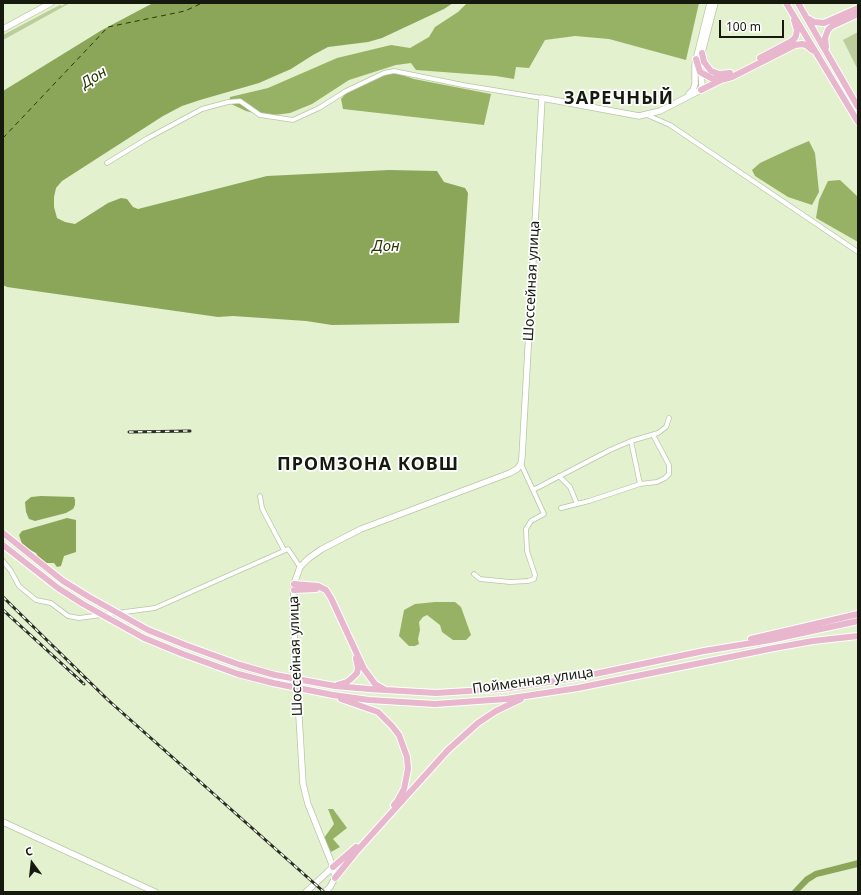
<!DOCTYPE html>
<meta charset="utf-8">
<style>
body{margin:0}
#map{position:relative;width:861px;height:895px;overflow:hidden;background:#e3f1cf;font-family:"Noto Sans",sans-serif}
canvas{display:block}
.frame{position:absolute;inset:0;border:4px solid #15190e;pointer-events:none}
.north{position:absolute;left:12px;top:843px;width:40px;height:40px;-webkit-text-stroke:3px #fff;paint-order:stroke;rotate:345deg;font-size:11px;font-weight:700;line-height:16px;text-align:center;color:#15190e}
.north::after{content:'';display:block;margin:auto;width:14px;height:18px;background:#15190e;clip-path:polygon(50% 0,100% 100%,50% 72%,0 100%)}
.scale{position:absolute;left:719px;top:20px;width:65px;height:18px;box-sizing:border-box;border:2px solid #15190e;border-top:0;padding-left:5px;font-size:12px;line-height:14px;white-space:nowrap;color:#15190e;-webkit-text-stroke:3px #fff;paint-order:stroke}
</style>
<div id="map">
<canvas width="861" height="895"></canvas>
<div class="frame"></div>
<div class="north">С</div>
<div class="scale">100 m</div>
</div>
<script>
const c = document.querySelector('canvas').getContext('2d');
c.lineJoin = 'round';
function fill(path, color) {
  c.fillStyle = color;
  c.fill(path, 'evenodd');
}
function poly(rows) {
  const path = new Path2D();
  for (const r of rows) {
    path.moveTo(r[0], r[1]);
    for (let i = 2; i < r.length; i += 2) path.lineTo(r[i], r[i + 1]);
  }
  return path;
}
function trace(path, color, width, dash) {
  c.strokeStyle = color;
  c.lineWidth = width;
  c.lineCap = dash ? 'butt' : 'round';
  c.setLineDash(dash || []);
  c.stroke(path);
}
function write(font, color, halo, rows, align = 'center') {
  c.font = font + ' "Noto Sans",sans-serif';
  c.lineWidth = 3.5;
  c.setLineDash([]);
  c.textBaseline = 'middle';
  c.strokeStyle = halo;
  c.fillStyle = color;
  for (const [text, x, y, turn = 0] of rows) {
    c.save();
    c.translate(x, y);
    c.rotate((+turn || 0) * Math.PI / 180);
    c.textAlign = isNaN(turn) ? turn : align;
    if (halo) c.strokeText(text, 0, 0);
    c.fillText(text, 0, 0);
    c.restore();
  }
}
fill(poly([
 [65,3,70,3,3,40,3,35,54,8,60,5,62,6,65,4],
 [858,32,858,70,843,40]
]), '#bacd9b');
fill(poly([
 [467,3,699,3,686,60,609,39,575,36,545,40,529,68,516,67,514,79,496,76,416,70,411,63,396,65,349,80,312,104,290,113,266,116,246,111,229,103,230,97,268,88,337,58,391,45,410,48,429,37,435,27,458,12],
 [389,74,399,74,414,79,491,94,484,125,343,109,341,99,346,93,376,78],
 [809,141,815,153,819,192,812,205,788,197,755,176,752,170,760,163,790,149],
 [840,180,857,196,858,199,858,242,816,218,819,200,828,181],
 [435,602,455,602,461,607,471,635,466,640,453,640,442,632,440,625,427,615,423,617,419,622,420,630,418,639,419,644,415,646,409,646,399,636,404,610,415,604],
 [328,809,333,809,347,828,333,839,340,847,331,852,324,838,334,824]
]), '#97b265');
fill(poly([
 [153,3,453,3,444,9,382,38,368,42,328,47,313,55,291,69,259,83,200,100,182,106,163,116,62,181,56,188,54,197,54,207,57,218,65,222,75,224,108,203,121,198,127,199,133,207,138,209,267,176,389,170,437,171,444,182,465,188,468,193,459,323,332,325,306,321,233,316,218,317,7,287,3,285,3,91,102,30],
 [41,496,74,497,75,500,75,505,73,509,66,513,35,521,29,519,26,512,25,502,31,497],
 [67,518,76,520,76,552,64,556,61,566,57,567,54,563,43,563,39,559,36,553,26,548,22,544,19,535,22,531],
 [858,860,858,867,817,877,809,882,799,892,791,892,805,877,815,871]
]), '#8ba659');
trace(poly([
 [3,138,108,27,185,11,202,3]
]), '#293900', 1, [5, 4]);
const street = poly([
 [647,115,670,125,858,252],
 [107,163,148,138,202,109,228,102,240,101,260,115,293,120,319,108,346,91,384,73,394,71,463,85,542,98],
 [631,441,640,484],
 [559,476,570,487,577,504],
 [533,490,610,450,631,441,658,433,666,427,669,418],
 [260,496,262,508,266,516,284,550],
 [561,508,589,501,640,484,657,482,665,478,669,474,669,465,653,435],
 [3,561,11,571,19,586,36,600,51,603,68,616,79,618,155,608,288,549,300,567],
 [474,574,480,579,510,582,528,581,534,579,535,575,527,551,526,529,531,521,544,514,521,464]
]);
const secondary = poly([
 [3,29,51,3],
 [689,94,693,90,695,84,695,64,710,3],
 [3,822,155,892],
 [306,892,333,867],
 [325,892,330,887,335,878,333,867,308,804,303,784,293,615,294,584,300,567,309,558,322,549,361,529,510,473,517,469,521,464,522,457,542,98,639,116,660,111,701,90,702,85,700,60,715,3]
]);
const primary = poly([
 [786,3,858,122],
 [798,3,858,107],
 [809,19,814,22,824,23,858,8],
 [826,47,825,38,828,30,832,26,858,14],
 [702,53,704,62,711,71,719,74,730,73],
 [760,58,790,42,794,39,796,36,797,30,794,20],
 [696,59,700,72,711,78,721,80],
 [701,90,721,80,732,77,795,45,802,44,806,45,812,50],
 [294,584,318,586,326,590,331,598,364,669,375,684,384,689],
 [294,590,316,589],
 [751,639,858,614],
 [337,685,347,682,352,678,357,673,358,668,356,658],
 [335,686,369,689,436,693,501,689,576,678,704,651,770,640,858,621],
 [333,695,369,700,435,704,506,699,578,688,774,648,813,641,858,636],
 [341,699,378,712,392,726,399,735,407,757,408,769,404,789,398,800,394,805],
 [333,867,356,847],
 [335,878,356,852,448,750,478,723,496,711,521,699]
]);
trace(street, '#b9c6a6', 5.5);
trace(secondary, '#b9c6a6', 7);
trace(primary, '#fff', 8);
trace(street, '#fff', 4);
trace(secondary, '#fff', 5.5);
trace(primary, '#e8b6cd', 6);
const rail = poly([
 [129,432,190,431],
 [3,597,108,700,324,892],
 [3,610,84,684]
]);
trace(rail, '#2a2f22', 3);
trace(rail, '#fff', 1.5, [4.5]);
const primaryBridge = poly([
 [3,533,63,581,89,597,148,630,185,645,240,665,275,675,335,686],
 [3,545,58,588,83,604,144,638,183,654,238,674,273,683,333,695]
]);
trace(primaryBridge, '#fff', 8, []);
trace(primaryBridge, '#e8b6cd', 6);
write('14px', '#15190e', '#fff', [
 ["Шоссейная улица",532,281,-87],
 ["Шоссейная улица",296,656,-92],
 ["Пойменная улица",533,681,-8]
]);
write('italic 15px', '#293900', '#fff', [
 ["Дон",94,78,-32],
 ["Дон",386,247]
]);
c.letterSpacing = '1px';
write('bold 18px', '#15190e', '#fff', [
 ["ЗАРЕЧНЫЙ",619,99],
 ["ПРОМЗОНА КОВШ",368,465]
]);
c.letterSpacing = '0px';
</script>
